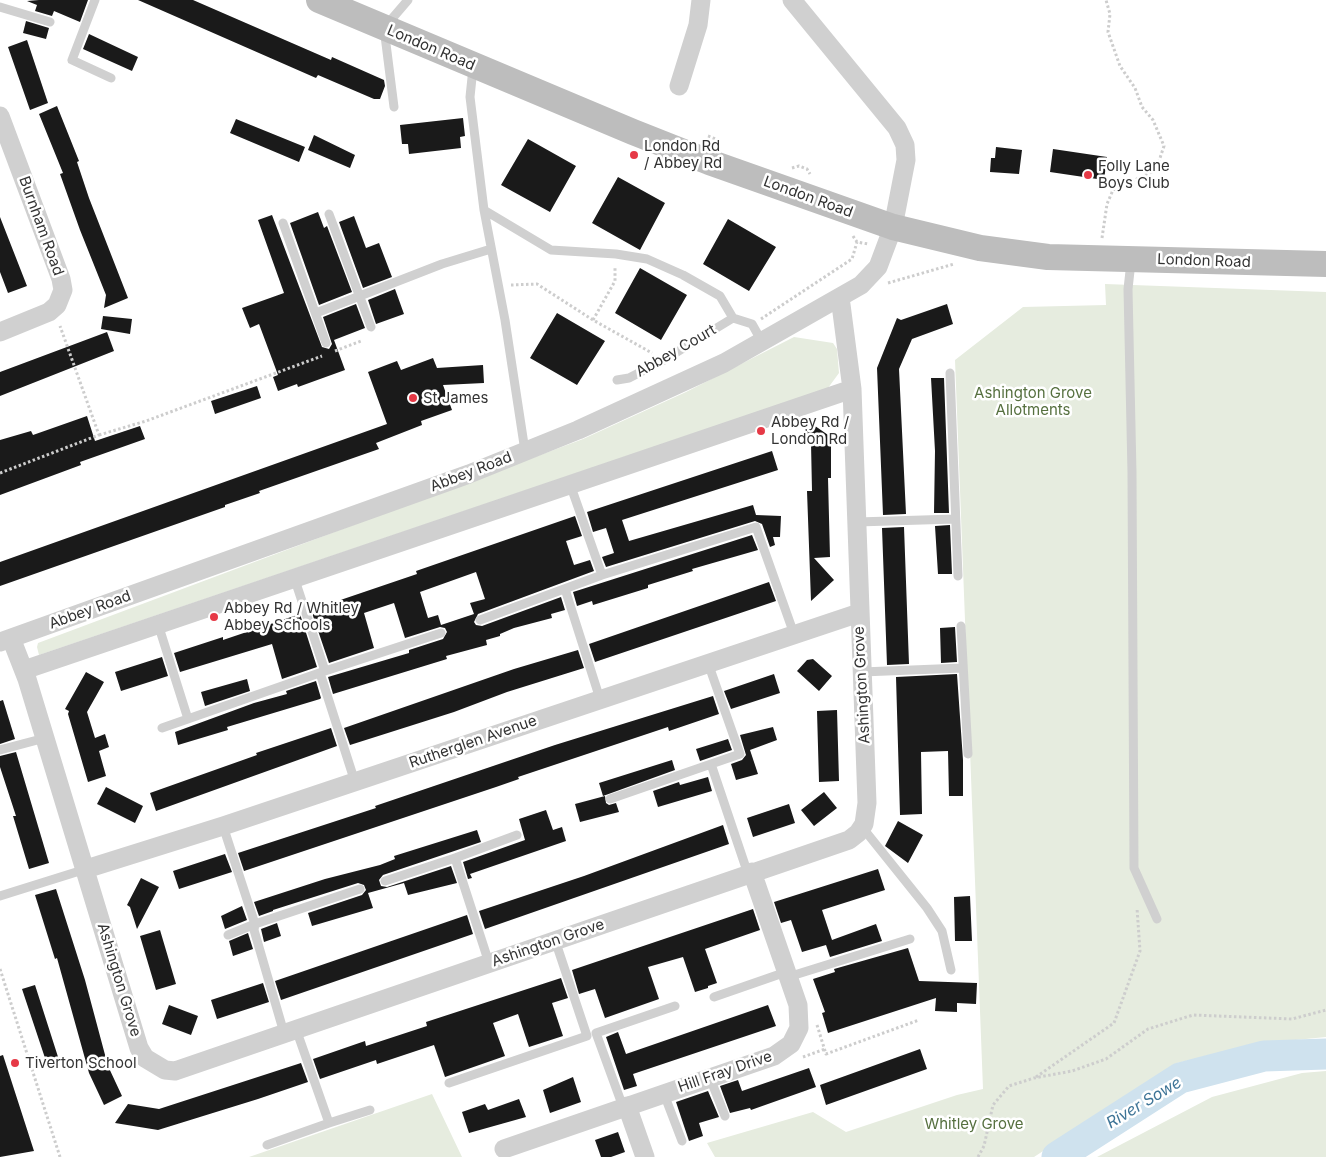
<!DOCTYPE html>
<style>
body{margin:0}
canvas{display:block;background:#fff}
</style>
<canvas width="1326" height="1157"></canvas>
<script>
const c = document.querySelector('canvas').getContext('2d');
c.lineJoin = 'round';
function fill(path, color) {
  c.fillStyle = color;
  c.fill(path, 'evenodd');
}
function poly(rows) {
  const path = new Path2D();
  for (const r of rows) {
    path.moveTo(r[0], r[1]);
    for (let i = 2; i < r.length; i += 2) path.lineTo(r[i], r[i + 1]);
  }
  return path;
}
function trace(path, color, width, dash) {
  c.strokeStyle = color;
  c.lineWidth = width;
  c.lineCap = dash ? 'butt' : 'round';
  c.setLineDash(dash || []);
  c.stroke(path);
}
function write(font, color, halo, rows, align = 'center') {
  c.font = font + ' Inter,sans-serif';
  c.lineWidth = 5;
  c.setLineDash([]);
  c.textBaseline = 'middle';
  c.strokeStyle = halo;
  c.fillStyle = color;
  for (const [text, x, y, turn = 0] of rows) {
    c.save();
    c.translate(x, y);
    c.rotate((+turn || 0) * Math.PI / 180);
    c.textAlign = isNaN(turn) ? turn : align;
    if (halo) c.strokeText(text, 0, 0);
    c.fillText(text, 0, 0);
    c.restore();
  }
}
fill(poly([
 [1105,284,1326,292,1326,1037,1265,1043,1177,1063,1034,1157,715,1157,707,1143,813,1112,846,1132,957,1095,983,1089,955,360,1023,307,1106,305],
 [794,337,833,343,837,349,839,373,828,388,39,655,37,647,38,643,583,439,686,392],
 [1326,1071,1326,1157,1097,1157,1212,1097,1302,1073],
 [432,1094,462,1157,249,1157]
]), '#e6ecdf');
trace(poly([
 [1057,1157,1180,1078,1264,1056,1326,1054]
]), '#cfe2ee', 31);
fill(poly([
 [39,0,88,0,80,22,54,11,52,16,35,11,37,5,27,1],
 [138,0,193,0,331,60,332,57,384,80,385,86,380,99,374,99,318,75,316,78],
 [26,21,49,28,46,39,23,33],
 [89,34,138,57,132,71,83,49],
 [27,40,48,103,30,110,8,47],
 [57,106,79,161,77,162,89,198,128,298,104,308,106,295,80,230,60,174,63,173,39,114],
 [463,118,465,136,460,137,461,148,409,154,408,144,402,144,400,125],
 [236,119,305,147,299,162,230,133],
 [314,135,355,155,350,168,308,150],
 [528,139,576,166,550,212,501,185],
 [996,147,1022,150,1019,174,990,172,991,158,995,158],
 [1053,149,1107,157,1104,180,1050,172],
 [618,177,665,203,640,250,592,223],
 [318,212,324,228,327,226,352,292,319,305,290,223],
 [272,215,322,347,329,349,332,344,323,317,356,304,365,328,334,340,345,370,298,387,297,384,278,391,273,377,278,375,259,324,250,328,242,308,284,293,258,220],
 [354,216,366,248,379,243,392,277,363,288,339,222],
 [0,217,27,286,8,293,0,272],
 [728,219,776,247,749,291,703,264],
 [640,268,687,295,661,340,615,313],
 [395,289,404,314,376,324,368,300],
 [947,304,953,324,912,339,899,369,906,514,883,515,877,368,897,318,901,320],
 [557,313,605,341,577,385,530,358],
 [103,316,132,319,130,334,101,329],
 [107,332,114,351,0,396,0,372],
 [433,358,437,368,483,365,484,383,443,385,452,410,421,421,422,425,376,443,379,449,259,491,260,493,225,505,225,507,0,586,0,562,387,424,368,372,397,361,401,370],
 [931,378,944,378,949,513,934,513,935,451],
 [257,386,261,398,215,414,211,401],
 [87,416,95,441,140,426,145,439,80,462,81,465,0,495,0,440,31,431,33,435],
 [805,419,831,437,831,478,828,478,830,557,814,558,834,580,811,601,807,491,812,491,811,443,806,445],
 [772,451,778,470,622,520,629,541,753,505,756,515,781,516,780,537,773,537,775,545,770,547,762,524,755,521,606,567,602,557,614,553,606,528,593,532,587,512],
 [575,516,582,536,566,541,574,565,590,560,594,571,478,614,474,622,476,625,482,626,561,597,565,610,551,614,552,618,514,628,500,634,500,636,486,640,487,645,446,656,447,659,333,694,328,677,409,653,409,650,443,639,447,632,445,628,440,627,405,638,394,603,364,613,374,648,329,663,311,610,417,574,416,571],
 [476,572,485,599,470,603,474,614,441,625,438,615,428,618,420,592],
 [950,525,952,574,938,574,935,526],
 [904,527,909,664,887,665,882,528],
 [752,535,758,550,692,569,693,571,648,585,648,588,593,605,592,601,577,606,573,592],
 [769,582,776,601,595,662,589,644],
 [300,614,317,667,282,679,272,644,180,672,174,653,223,637,223,640],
 [955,627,957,662,941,663,940,628],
 [578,650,584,668,507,692,454,712,350,745,344,728,514,669],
 [162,657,168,676,121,691,115,672],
 [813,659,832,676,819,691,797,671,807,660],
 [86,672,104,682,87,712,95,738,105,734,109,747,99,751,106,776,88,782,68,714,69,711,65,709],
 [774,674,780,693,731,709,724,691],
 [957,674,963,760,963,796,949,796,948,751,921,752,922,814,900,815,896,677],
 [247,679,250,691,205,706,201,692],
 [316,681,321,698,320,699,227,727,228,730,178,745,175,732,254,703,287,694,286,691],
 [713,696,719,714,669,731,668,727,518,777,519,779,496,787,244,871,238,853,376,808,375,806,555,745],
 [3,700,15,739,0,744,0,701],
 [837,710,839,781,819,782,817,711],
 [773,727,777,740,750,750,758,774,736,780,731,764,742,760,746,755,740,735],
 [331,728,337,746,156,811,150,793,257,755,256,753],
 [728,739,732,750,700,761,696,749],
 [16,752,49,863,29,869,13,816,16,816,0,767,0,756],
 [672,760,675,770,603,796,599,783],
 [708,777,712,791,658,807,653,791,679,782,680,785],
 [106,787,143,806,135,823,97,804],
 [824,792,837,808,814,826,801,810],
 [605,796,606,803,609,805,616,803,619,812,580,822,575,804],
 [789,804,795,823,753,837,747,818],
 [546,810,553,830,562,827,566,841,470,874,472,878,468,879,463,862,525,840,519,819],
 [898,821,923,835,908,863,885,846],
 [723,825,729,844,485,929,479,911,584,876],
 [477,830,481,842,383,875,379,880,381,886,387,887,451,866,457,883,408,895,404,883,368,893,373,908,312,926,308,913,362,895,366,890,364,885,358,883,273,910,273,911,259,916,254,902,325,879,380,865,395,859,394,856],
 [225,854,232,872,179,889,173,871],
 [878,869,885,890,822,910,832,940,876,924,882,941,830,957,826,945,802,952,791,920,781,923,774,902],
 [141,878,159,887,137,929,130,907,127,905],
 [56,889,85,980,108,1066,122,1096,104,1105,89,1073,57,958,55,959,35,895],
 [970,896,972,941,955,941,954,897],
 [242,906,247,920,225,929,221,916],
 [753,909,760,930,705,949,717,983,708,986,708,988,695,992,683,957,648,967,659,999,605,1018,595,989,579,994,572,970],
 [467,915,473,934,281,1000,275,981],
 [277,923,281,936,264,942,261,929],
 [160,930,176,984,156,990,140,936],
 [248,933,253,949,233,956,229,941],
 [908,948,919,981,977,983,976,1004,957,1003,957,1012,935,1011,936,998,828,1033,822,1013,825,1012,813,979,835,972,834,969],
 [561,978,568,998,552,1003,563,1036,529,1047,518,1014,493,1023,505,1056,445,1077,434,1045,377,1064,376,1060,320,1079,313,1059,365,1041,366,1046,427,1026,426,1022],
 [263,983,269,1002,217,1019,211,1000],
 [35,985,59,1060,47,1064,22,989],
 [169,1005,198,1016,191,1035,162,1024],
 [768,1005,776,1026,633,1074,637,1086,624,1090,606,1037,618,1032,626,1054],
 [920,1049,927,1069,826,1105,820,1085],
 [3,1055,34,1151,0,1157,0,1056],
 [301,1063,308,1082,258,1099,158,1130,115,1123,128,1104,159,1109],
 [809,1068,816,1087,751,1110,750,1108,730,1113,720,1086,738,1080,742,1091],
 [573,1077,581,1102,550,1113,543,1090],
 [708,1091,719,1117,699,1123,703,1136,689,1141,676,1102],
 [519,1099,526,1117,469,1133,462,1112,485,1104,488,1110],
 [618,1132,625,1152,611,1157,601,1157,595,1140]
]), '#1a1a1a');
trace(poly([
 [708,136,721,141],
 [792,168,799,166,807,169,810,174],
 [853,236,857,242,868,244],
 [1102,238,1107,204,1113,190,1156,170,1164,146,1153,120,1142,107,1135,88,1120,66,1108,32,1110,14,1106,0],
 [888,283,954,264],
 [511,285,537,284,593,320,652,353],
 [761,319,852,259,857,242],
 [593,320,615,281,615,267],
 [335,351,361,341],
 [99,435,146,421,322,356],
 [0,473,99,435,60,326],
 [0,969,60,1157],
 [817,1025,826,1054,919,1020],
 [803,1057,825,1049],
 [1036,1077,1114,1023,1140,951,1137,908],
 [978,1157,984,1146,993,1105,1009,1086,1034,1078,1072,1071,1106,1059,1148,1029,1193,1015,1292,1019,1326,1010]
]), '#cdcdcd', 3, [2.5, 2.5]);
trace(poly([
 [95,0,72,60,111,78],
 [0,7,50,22],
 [473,68,470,97,484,210,551,250,616,254,647,259,683,275,720,296,733,318],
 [394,107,384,28,408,0],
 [484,210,505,320,525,451],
 [329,214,371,327],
 [283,223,326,343],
 [1131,262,1128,289,1132,473,1134,868,1157,919],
 [316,313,442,264,491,249],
 [733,318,752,324,761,340],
 [950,373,958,576],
 [617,380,629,378,664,360,733,318],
 [857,522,955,519],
 [602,575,756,527,794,634],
 [565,589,600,699],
 [480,620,602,575,570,484],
 [158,624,188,719],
 [961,626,968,754],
 [325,671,441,633],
 [862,672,962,668],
 [320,673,355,782],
 [162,728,325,671,294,577],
 [0,750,45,738],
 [711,764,748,874],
 [610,799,740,754,708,663],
 [223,826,255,924,360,889],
 [862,827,927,908,942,931,951,970],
 [385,881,455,858],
 [0,896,86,869],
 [228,935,255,924,254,930,284,1033],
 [489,963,455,858,517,835],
 [788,977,910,939],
 [714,997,786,972],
 [296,1029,329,1123,370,1110],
 [710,1078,725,1116],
 [449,1083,587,1036,555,940],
 [664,1094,682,1141],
 [623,1107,596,1033,675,1006],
 [267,1145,329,1123]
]), '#d0d0d0', 9);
trace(poly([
 [679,86,698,25,701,0],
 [0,116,61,279,63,290,57,305,49,312,0,332],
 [11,638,27,679,139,1048,145,1058,165,1070,175,1071,849,840,858,833,864,824,867,803,852,389,840,297],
 [0,642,469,474,578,430,724,363,861,285,878,267,893,227,906,160,905,145,897,128,792,0],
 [24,670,852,389],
 [86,869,223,826,859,613],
 [627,1106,645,1157],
 [504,1149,774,1056,791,1044,799,1028,798,1005,752,872]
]), '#d0d0d0', 19);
trace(poly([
 [319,0,633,132,709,162,893,227,980,248,1048,257,1326,264]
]), '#bdbdbd', 26);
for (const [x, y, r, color] of [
 [634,155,5,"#e63946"],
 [1088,175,5,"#e63946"],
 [413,398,5,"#e63946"],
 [761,431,5,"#e63946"],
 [214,617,5,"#e63946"],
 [15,1063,5,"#e63946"]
]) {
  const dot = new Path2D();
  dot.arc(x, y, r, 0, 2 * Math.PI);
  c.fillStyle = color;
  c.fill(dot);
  trace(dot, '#fff', 2);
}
write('15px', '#333', '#fff', [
 ["London Road",431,48,23],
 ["London Road",808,197,20],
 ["Burnham Road",41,226,70],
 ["London Road",1204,261,2],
 ["Abbey Court",676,351,-30],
 ["Abbey Road",471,472,-21],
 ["Abbey Road",90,610,-20],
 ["Ashington Grove",862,685,-93],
 ["Rutherglen Avenue",473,742,-19],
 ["Ashington Grove",548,943,-19],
 ["Ashington Grove",119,980,73],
 ["Hill Fray Drive",725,1072,-19]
]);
write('15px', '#333', '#fff', [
 ["London Rd",644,146],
 ["/ Abbey Rd",644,163],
 ["Folly Lane",1098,166],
 ["Boys Club",1098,183],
 ["St James",423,398],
 ["Abbey Rd /",771,422],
 ["London Rd",771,439],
 ["Abbey Rd / Whitley",224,608],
 ["Abbey Schools",224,625],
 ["Tiverton School",25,1063]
], 'left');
write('15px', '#56703f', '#fff', [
 ["Ashington Grove",1033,393],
 ["Allotments",1033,410],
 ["Whitley Grove",974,1124]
]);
write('italic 16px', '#3f7597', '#fff', [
 ["River Sowe",1144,1103,-31]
]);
</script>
